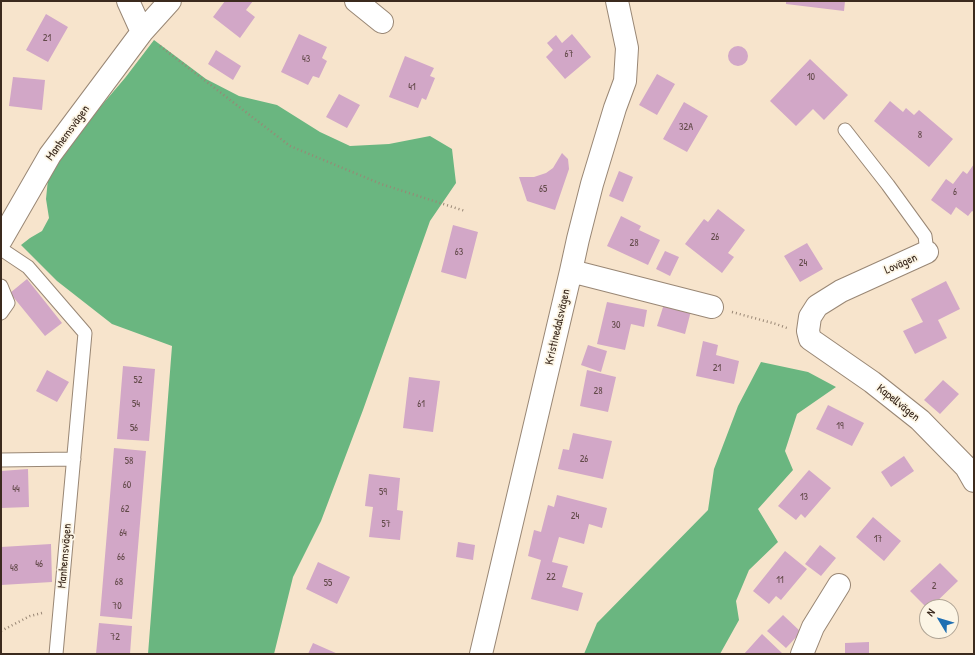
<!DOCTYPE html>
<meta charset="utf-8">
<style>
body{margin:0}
#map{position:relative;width:975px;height:655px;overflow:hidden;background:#f7e4cc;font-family:"Patrick Hand",sans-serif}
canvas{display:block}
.frame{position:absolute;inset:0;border:2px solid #3b2a1e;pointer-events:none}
.north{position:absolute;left:919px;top:599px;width:40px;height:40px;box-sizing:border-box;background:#fcf5e5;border:1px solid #afa495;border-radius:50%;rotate:308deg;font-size:11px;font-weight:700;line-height:16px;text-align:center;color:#3b2a1e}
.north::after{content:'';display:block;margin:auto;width:14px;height:18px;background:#1f6fb2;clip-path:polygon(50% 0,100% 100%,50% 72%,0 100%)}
</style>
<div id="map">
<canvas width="975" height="655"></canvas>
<div class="frame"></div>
<div class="north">N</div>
</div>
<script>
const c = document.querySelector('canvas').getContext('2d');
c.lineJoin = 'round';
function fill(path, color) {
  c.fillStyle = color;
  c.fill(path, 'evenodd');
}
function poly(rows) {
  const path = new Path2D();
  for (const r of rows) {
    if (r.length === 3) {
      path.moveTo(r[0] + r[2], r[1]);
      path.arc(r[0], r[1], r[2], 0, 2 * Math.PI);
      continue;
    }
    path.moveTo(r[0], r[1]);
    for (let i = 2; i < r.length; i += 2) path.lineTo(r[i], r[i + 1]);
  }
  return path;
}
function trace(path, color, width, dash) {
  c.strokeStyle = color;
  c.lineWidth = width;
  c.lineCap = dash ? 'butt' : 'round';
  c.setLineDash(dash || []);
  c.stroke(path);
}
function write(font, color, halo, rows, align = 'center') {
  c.font = font + ' "Patrick Hand",sans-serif';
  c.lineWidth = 3.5;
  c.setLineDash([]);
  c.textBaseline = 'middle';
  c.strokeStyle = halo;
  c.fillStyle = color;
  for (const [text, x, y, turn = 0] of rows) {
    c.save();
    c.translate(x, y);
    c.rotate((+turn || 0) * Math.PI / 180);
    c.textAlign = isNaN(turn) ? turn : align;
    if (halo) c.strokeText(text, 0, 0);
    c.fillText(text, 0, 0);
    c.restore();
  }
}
fill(poly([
 [154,40,206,79,239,96,277,105,320,132,350,146,389,144,430,136,452,149,456,183,430,221,363,410,321,521,293,577,274,654,148,654,172,346,112,324,57,281,21,245,30,238,42,231,49,218,46,199,48,179,72,140,125,78],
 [761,362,808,372,836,387,797,414,785,451,793,470,758,509,778,542,749,570,736,601,739,620,720,654,584,654,597,623,708,510,714,469,738,406]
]), '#6ab680');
fill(poly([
 [225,1,253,1,246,10,255,17,240,38,213,17],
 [786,1,845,1,844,11,786,4],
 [46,14,68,27,48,62,26,50],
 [299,34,327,47,322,58,327,61,319,78,313,76,308,85,281,72],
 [572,34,591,57,565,79,546,57,553,50,547,43,556,35,562,43],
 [738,56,10],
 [216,50,241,66,233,80,208,64],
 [405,56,434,68,430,76,435,78,426,100,422,98,418,108,389,97],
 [810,59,848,95,824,120,813,109,796,126,770,101],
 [657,74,675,84,657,115,639,105],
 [13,77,45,80,42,110,9,106],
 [339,94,360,105,347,128,326,117],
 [890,101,903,112,906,108,914,115,919,110,953,139,929,167,874,121],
 [684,102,708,116,687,152,663,139],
 [562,153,568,159,569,169,555,210,527,201,519,177,534,177,546,173,553,168],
 [974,164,974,212,972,211,968,216,956,207,951,215,931,200,946,179,953,184,963,171,967,174],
 [619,171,633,177,623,202,609,196],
 [718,209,745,230,728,253,734,257,722,273,685,244,704,219,708,222],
 [621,216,641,226,639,230,660,240,648,265,607,246],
 [453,225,478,232,466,279,441,272],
 [807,243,823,269,800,282,784,256],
 [665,251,679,257,670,276,656,269],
 [27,279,62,323,45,336,10,293],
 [946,281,960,309,938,320,947,338,915,354,903,331,923,322,911,299],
 [607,302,647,310,644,327,631,324,625,350,597,344],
 [664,304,691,311,685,334,657,326],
 [703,341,718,345,716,355,739,361,734,384,696,376],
 [588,345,607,351,601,372,581,365],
 [123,366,155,369,149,441,117,439],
 [47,370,69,382,57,402,36,391],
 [587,370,616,377,608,412,580,406],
 [409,377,440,381,433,432,403,428],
 [943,380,959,394,940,414,924,400],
 [828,405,864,423,852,446,816,429],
 [573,433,612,441,603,479,558,469,563,449,569,450],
 [114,448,146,451,132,619,100,616],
 [904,456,914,471,891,487,881,472],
 [28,469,29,507,1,508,1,471],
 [809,470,831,488,805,518,801,514,796,520,778,506],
 [369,474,400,478,397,510,403,511,400,540,369,537,373,507,365,506],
 [557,495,607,508,602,528,589,524,584,544,559,537,552,562,568,566,562,587,583,593,578,611,531,599,541,560,528,556,534,530,541,532,548,505,554,507],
 [873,517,901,541,884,561,856,537],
 [458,542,475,545,473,560,456,557],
 [51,544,52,582,1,585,1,547],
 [820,545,836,558,821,576,805,564],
 [785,551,807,569,781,600,776,596,769,604,753,591],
 [318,562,350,577,337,604,306,589],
 [940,563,958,581,931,607,926,607,910,591],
 [783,615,801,632,786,648,767,631],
 [99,623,132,626,130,654,96,654],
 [762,634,783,654,744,654],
 [869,642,869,654,845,654,845,643],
 [313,643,338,654,308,654]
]), '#d2a7c7');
const lane = poly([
 [845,130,888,185,925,236,927,252],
 [1,249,28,267,85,333,56,654],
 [1,286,8,303,1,313],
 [1,460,74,459]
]);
const street = poly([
 [128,1,142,32],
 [356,1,382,22],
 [1,240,50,155,142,32,170,1],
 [927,252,841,291,817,306,810,317,808,331,810,339,872,382,920,420,966,467,974,481],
 [571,271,712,307],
 [481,654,571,271,578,239,592,184,615,108,625,81,627,48,617,1],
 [802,654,813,627,839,585]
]);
trace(lane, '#998775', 15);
trace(street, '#998775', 24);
trace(poly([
 [160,46,290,146,381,184,465,211],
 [732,312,776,324,787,328],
 [1,631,30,616,42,613]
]), '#998775', 2.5, [1, 3]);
trace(lane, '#fff', 13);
trace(street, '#fff', 22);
write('10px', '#614948', null, [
 ["21",47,38],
 ["67",569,54],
 ["43",306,59],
 ["10",811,77],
 ["41",412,87],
 ["32A",686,127],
 ["8",920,135],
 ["65",543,189],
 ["6",955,192],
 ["26",715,237],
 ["28",634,243],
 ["63",459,252],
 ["24",803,263],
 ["30",616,325],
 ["21",717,368],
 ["52",138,380],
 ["28",598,391],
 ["54",136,404],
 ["61",421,404],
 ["19",840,426],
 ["56",134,428],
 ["26",584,459],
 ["58",129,461],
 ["60",127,485],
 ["44",16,489],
 ["59",383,492],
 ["13",804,497],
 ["62",125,509],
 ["24",575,516],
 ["57",386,524],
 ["64",123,533],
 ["17",878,539],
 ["66",121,557],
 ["46",39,564],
 ["48",14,568],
 ["22",551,577],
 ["11",780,580],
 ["68",119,582],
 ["55",328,583],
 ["2",934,586],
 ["70",117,606],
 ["72",115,637]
]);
write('12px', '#3b2a1e', '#fcf5e5', [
 ["Manhemsvägen",68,133,-54],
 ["Lovägen",901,264,-24],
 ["Kristinedalsvägen",558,327,-77],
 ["Kapellvägen",898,403,39],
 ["Manhemsvägen",65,556,-85]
]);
</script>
